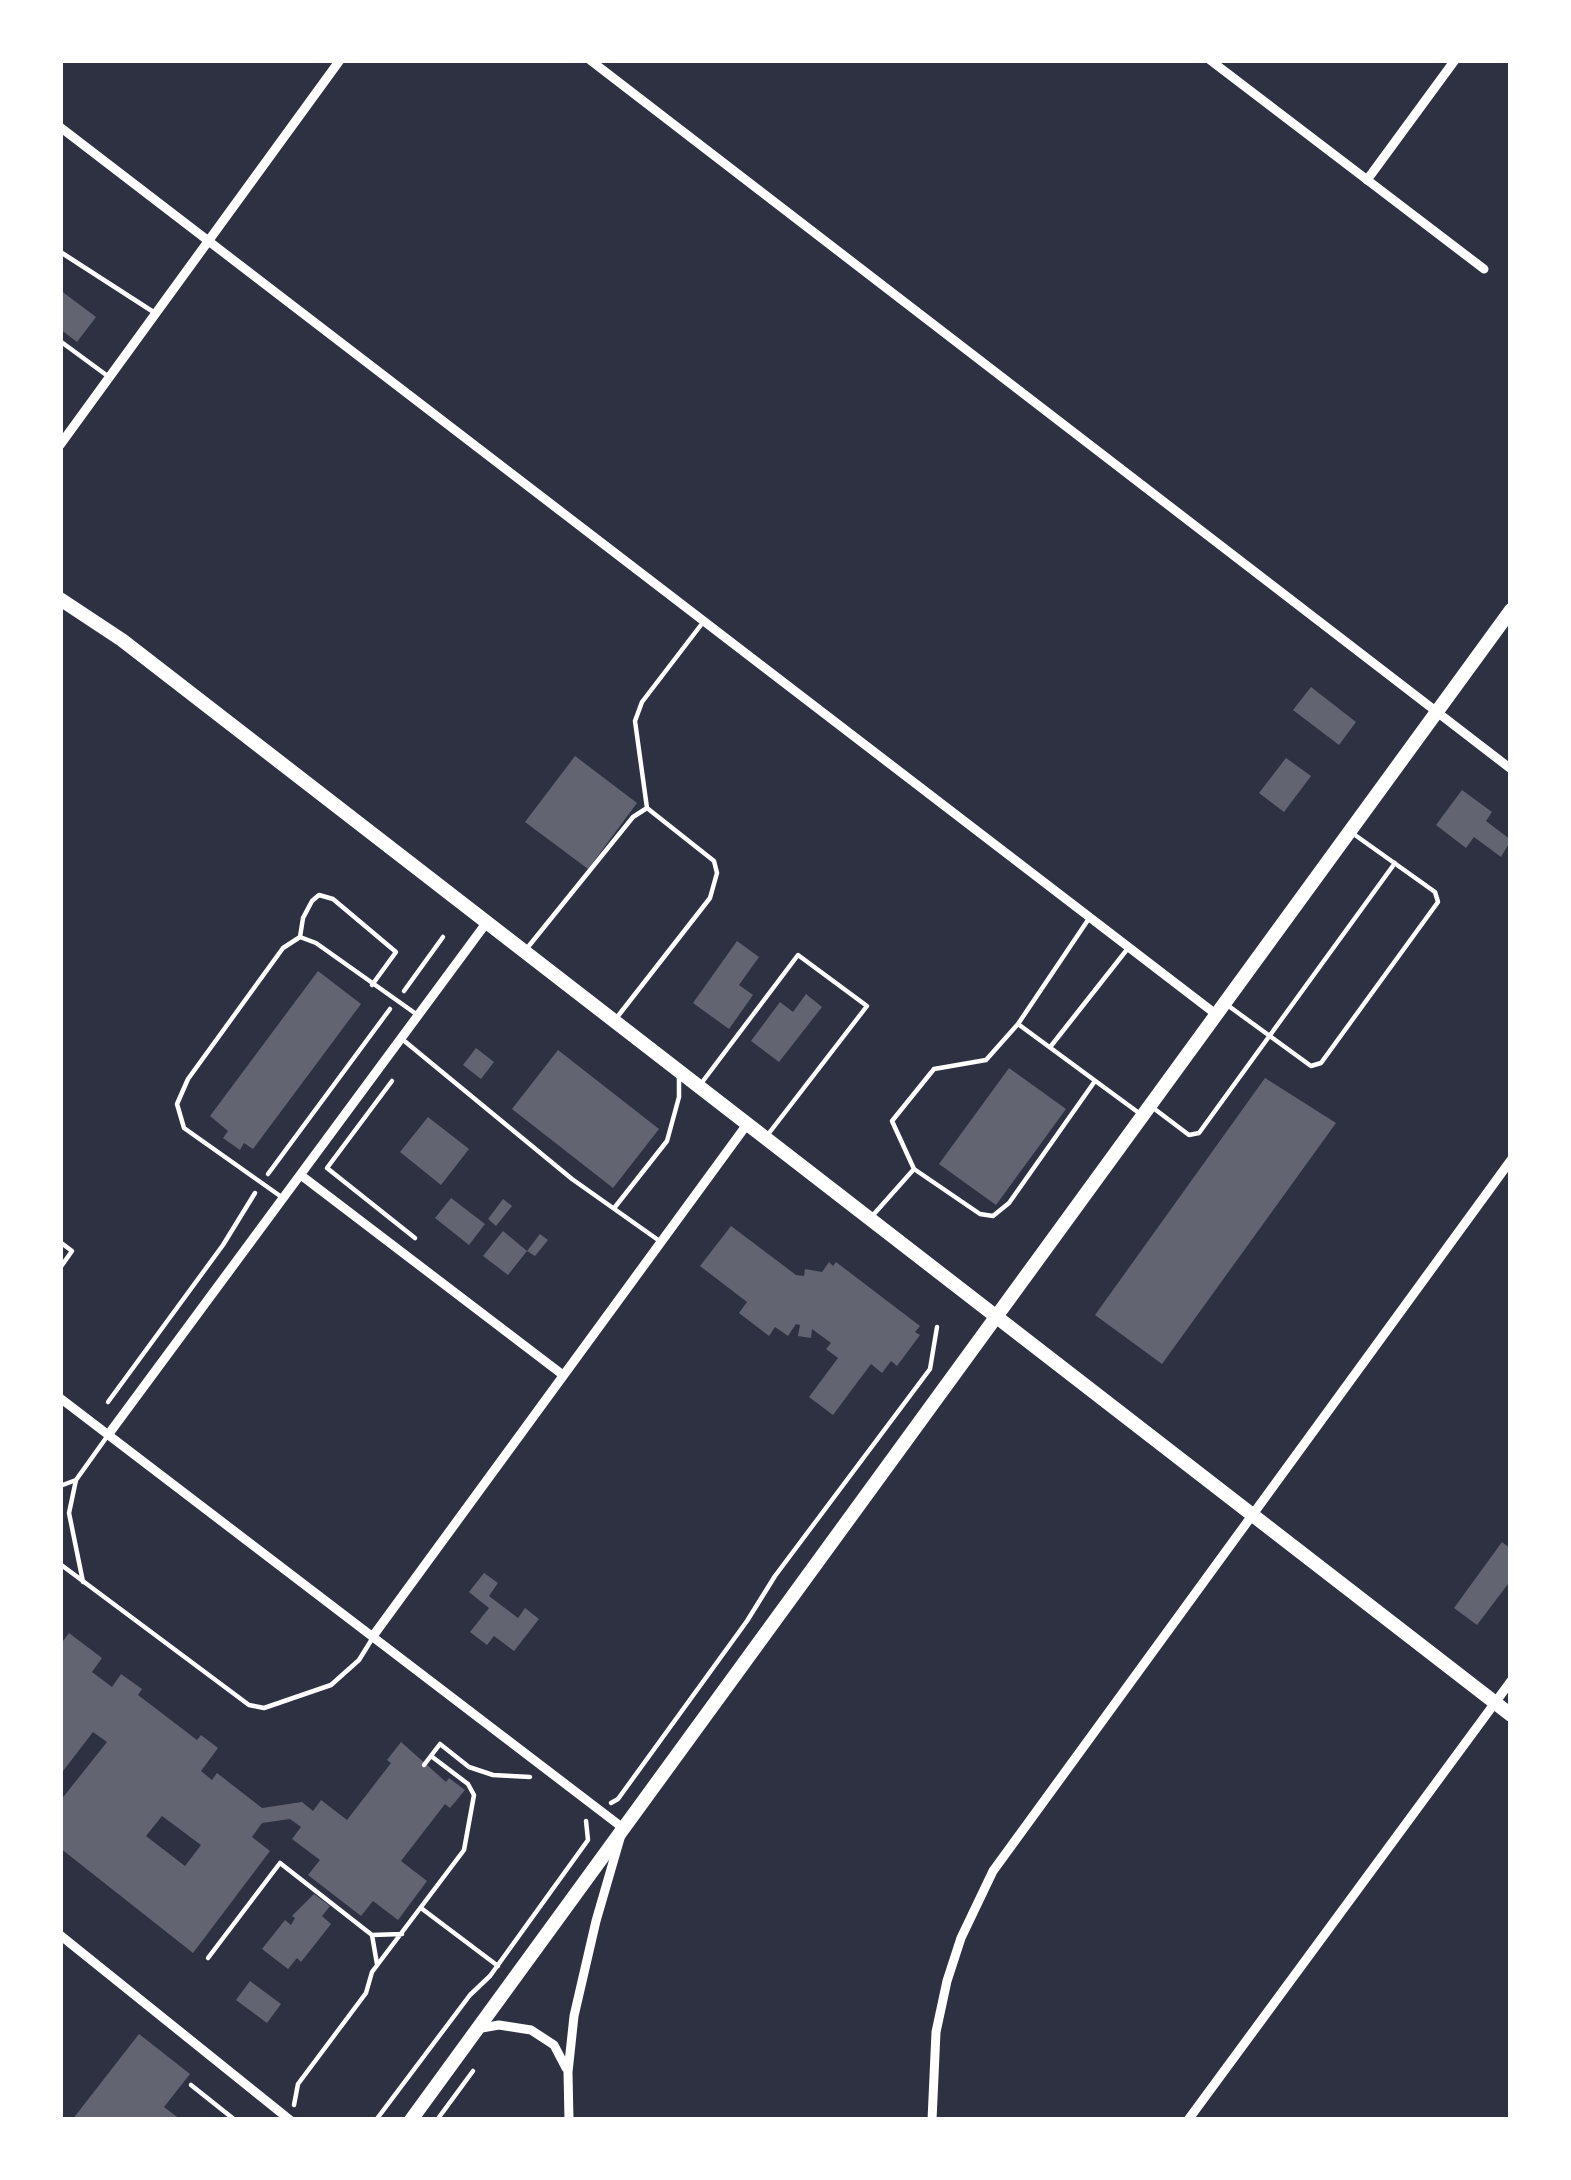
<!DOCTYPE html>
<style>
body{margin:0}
#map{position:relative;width:1571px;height:2180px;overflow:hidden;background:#2d3142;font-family:Quicksand,sans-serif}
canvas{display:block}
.frame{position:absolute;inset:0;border:63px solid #fff;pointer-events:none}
</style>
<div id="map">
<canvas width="1571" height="2180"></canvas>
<div class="frame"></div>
</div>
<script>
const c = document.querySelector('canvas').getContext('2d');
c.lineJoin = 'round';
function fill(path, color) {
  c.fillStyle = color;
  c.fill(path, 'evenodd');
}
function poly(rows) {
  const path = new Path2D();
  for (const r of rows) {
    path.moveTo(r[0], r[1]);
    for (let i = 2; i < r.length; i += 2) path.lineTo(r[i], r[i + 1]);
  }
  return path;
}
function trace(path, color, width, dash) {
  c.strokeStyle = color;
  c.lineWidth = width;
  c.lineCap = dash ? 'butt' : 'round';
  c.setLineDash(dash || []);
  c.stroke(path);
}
fill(poly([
 [60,290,96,317,77,342,60,329],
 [1311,687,1356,722,1339,745,1293,710],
 [575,756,637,803,588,869,525,822],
 [1286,758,1311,776,1284,812,1259,793],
 [1462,790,1492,812,1486,821,1511,840,1501,857,1474,837,1466,848,1436,825],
 [737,941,759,957,739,985,753,995,729,1029,693,1003],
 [318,971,361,1004,253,1149,244,1143,240,1150,223,1138,228,1131,210,1116],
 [806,994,822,1007,779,1062,751,1041,780,1002,793,1012],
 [476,1048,494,1062,481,1079,463,1065],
 [558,1050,659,1129,613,1188,512,1109],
 [1009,1068,1066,1109,996,1205,939,1164],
 [1265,1078,1336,1123,1162,1364,1095,1315],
 [428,1117,469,1149,441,1185,400,1152],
 [451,1198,485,1224,469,1245,435,1218],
 [503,1199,512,1206,496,1226,488,1219],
 [731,1226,796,1275,804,1276,805,1269,822,1272,829,1262,833,1266,836,1262,920,1326,915,1332,920,1335,897,1366,891,1361,882,1373,871,1364,833,1415,809,1397,838,1358,826,1349,831,1343,812,1329,811,1338,798,1336,800,1325,796,1324,788,1336,775,1327,769,1336,739,1313,747,1302,700,1266],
 [503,1231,527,1251,508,1275,483,1256],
 [540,1234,548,1240,535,1256,527,1251],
 [1502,1542,1511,1549,1511,1580,1477,1625,1454,1608],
 [484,1573,498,1583,489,1596,518,1618,525,1608,539,1619,514,1651,494,1636,487,1645,470,1632,489,1608,469,1592],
 [69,1633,102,1658,92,1672,112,1687,121,1674,142,1689,138,1695,197,1740,201,1735,218,1748,201,1771,212,1780,217,1773,262,1808,302,1802,313,1811,321,1800,347,1820,391,1763,387,1760,401,1742,446,1782,449,1778,465,1790,450,1808,445,1804,401,1861,427,1881,398,1920,373,1901,361,1916,308,1875,320,1860,292,1839,301,1827,290,1819,262,1823,252,1837,270,1851,193,1953,60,1848,60,1801,107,1742,93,1732,60,1775,60,1645],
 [162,1816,201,1845,185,1866,146,1836],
 [314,1894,330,1906,322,1916,331,1924,301,1962,297,1958,288,1969,262,1949,285,1920,291,1925,295,1918,292,1916],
 [250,1981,281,2004,267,2023,236,2000],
 [139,2034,190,2074,164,2107,181,2120,72,2120]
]), '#626471');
trace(poly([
 [404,991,443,937],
 [392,1081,327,1168,415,1238],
 [268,1174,390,1009],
 [108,1402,223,1245,255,1193],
 [424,1765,440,1744,469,1767,493,1775,530,1777],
 [611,1803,618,1799,747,1621,775,1576,930,1369,937,1327],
 [421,1908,498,1966],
 [372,1935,377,1964],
 [208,1958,280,1863,372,1935,402,1934],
 [191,2085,235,2120],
 [294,2105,298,2084,366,1993,372,1972,464,1850,474,1795,468,1784,431,1756],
 [376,2120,470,1995,490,1976,588,1840,586,1821],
 [437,2120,473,2071]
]), '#fff', 4.5);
trace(poly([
 [60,256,62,253,155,313],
 [60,341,109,377],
 [647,808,635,721,642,702,704,621],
 [1090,917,1018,1024,986,1060,934,1069,892,1121,914,1169,980,1214,993,1216,1009,1203,1095,1081],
 [300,937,303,918,312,901,319,895,333,899,396,952,372,985],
 [528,947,633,817,647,808,714,861,717,873,710,898,618,1016],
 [1230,1007,1311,1066,1321,1063,1438,902,1435,892,1355,835],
 [1018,1024,1139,1113],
 [402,1039,572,1179,661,1242],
 [1051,1046,1129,947],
 [700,1085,798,955,867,1006,766,1137],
 [1152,1107,1189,1135,1199,1133,1395,863],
 [283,1198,184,1128,177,1104,188,1079,283,948,300,937,316,943,419,1016],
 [615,1207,667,1141,679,1097,679,1077],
 [874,1214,914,1169],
 [60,1242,72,1251,60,1268],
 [60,1486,76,1480],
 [60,1564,249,1705,264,1708,331,1685,359,1660,372,1639],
 [83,1582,69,1513,76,1480,106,1438]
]), '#fff', 4.5);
trace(poly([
 [590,60,1511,769],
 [1210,60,1484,269],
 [60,127,1217,1015],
 [1367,180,1455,60],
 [60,445,340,60],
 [302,1176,563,1375],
 [60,1398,623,1828,596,1921,574,2016,568,2072,569,2120],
 [108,1435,487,922],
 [373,1636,748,1123],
 [60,1935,290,2120],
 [476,2029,499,2025,531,2030,554,2045,566,2068],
 [932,2120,936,2032,947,1981,961,1938,993,1871,1511,1160],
 [1188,2120,1511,1681]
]), '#fff', 9);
trace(poly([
 [60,599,122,640,1511,1715],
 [411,2120,1511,610]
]), '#fff', 14);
</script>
